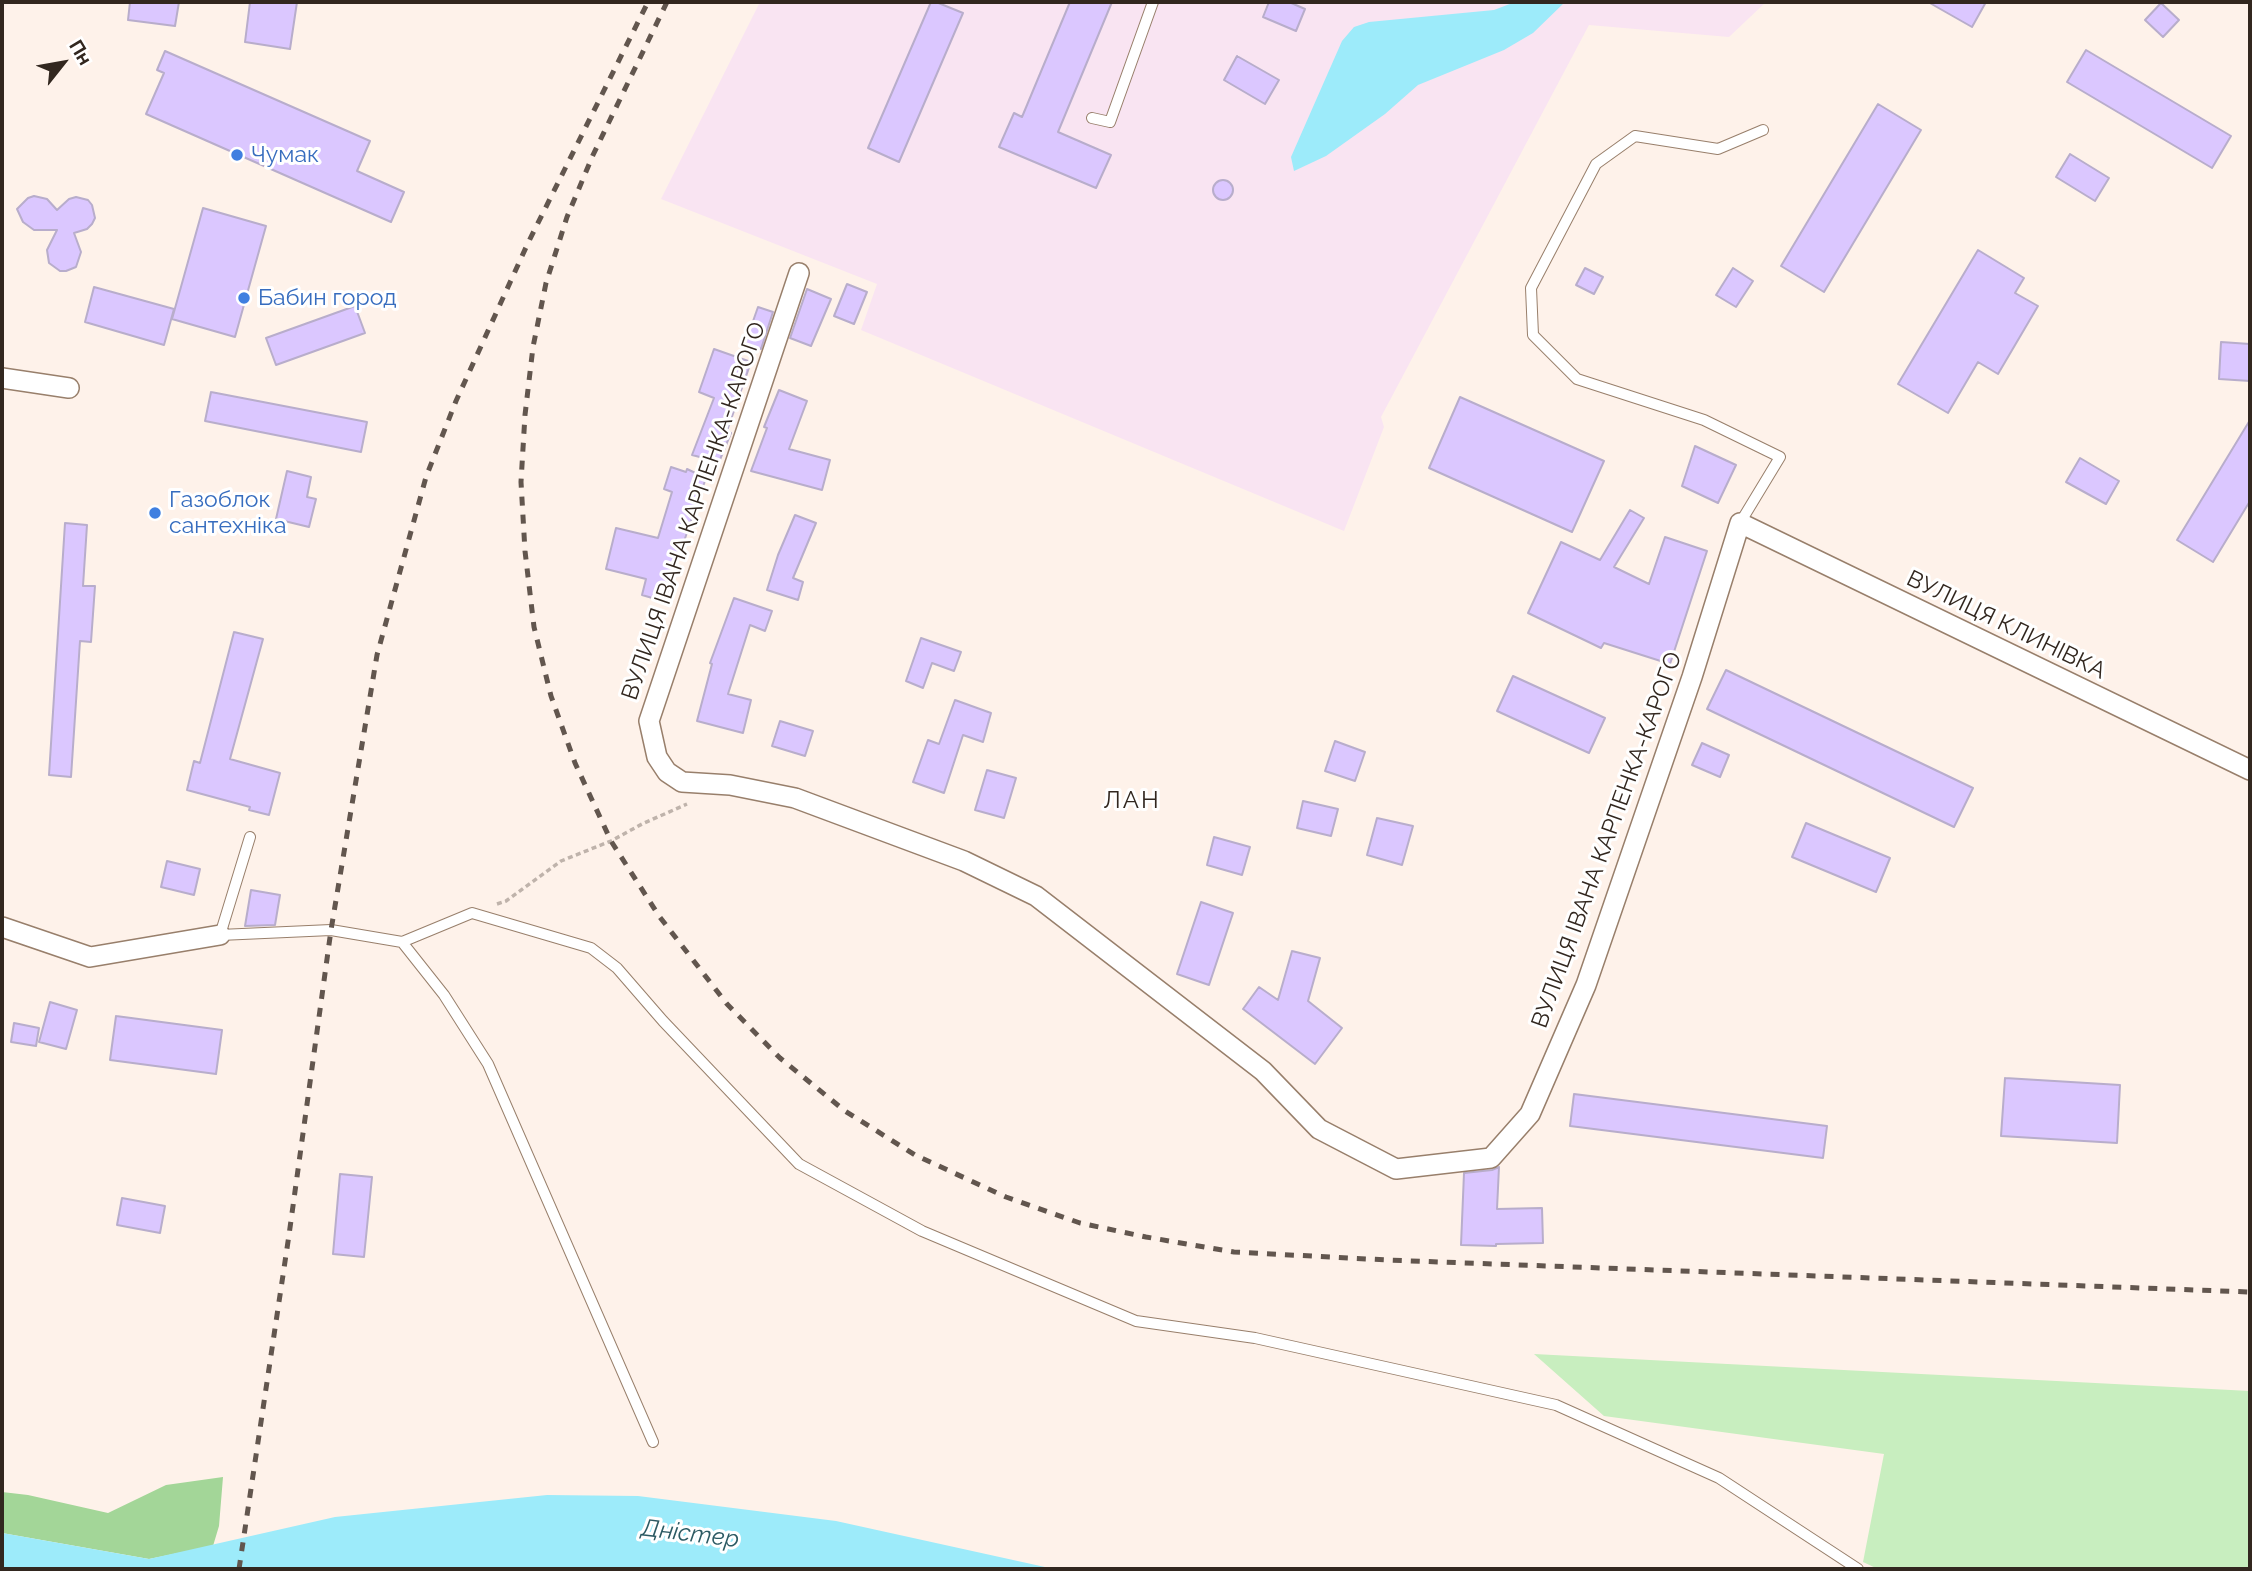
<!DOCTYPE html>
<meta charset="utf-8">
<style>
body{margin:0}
#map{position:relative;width:2252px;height:1571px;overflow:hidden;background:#fef2ea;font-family:Raleway,sans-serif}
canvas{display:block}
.frame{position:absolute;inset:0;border:4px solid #32271f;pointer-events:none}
.north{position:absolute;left:28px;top:28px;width:70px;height:70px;-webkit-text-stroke:5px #fff;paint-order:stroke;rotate:59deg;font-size:19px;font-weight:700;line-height:28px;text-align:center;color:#32271f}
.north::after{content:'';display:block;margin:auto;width:24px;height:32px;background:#32271f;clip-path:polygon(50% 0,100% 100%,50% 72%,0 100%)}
</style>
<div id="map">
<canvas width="2252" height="1571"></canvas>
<div class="frame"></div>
<div class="north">Пн</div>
</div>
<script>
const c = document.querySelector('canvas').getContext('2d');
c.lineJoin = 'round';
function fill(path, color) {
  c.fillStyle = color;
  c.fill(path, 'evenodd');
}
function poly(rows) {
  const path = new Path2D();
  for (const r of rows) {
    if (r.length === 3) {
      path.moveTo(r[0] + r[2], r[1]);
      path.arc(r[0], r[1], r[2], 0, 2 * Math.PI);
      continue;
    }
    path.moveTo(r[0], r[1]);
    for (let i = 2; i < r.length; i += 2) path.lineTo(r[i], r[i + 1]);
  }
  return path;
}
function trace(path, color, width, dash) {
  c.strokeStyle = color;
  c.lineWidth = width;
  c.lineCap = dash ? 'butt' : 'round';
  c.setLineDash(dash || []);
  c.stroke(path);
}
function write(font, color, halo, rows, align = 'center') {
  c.font = font + ' Raleway,sans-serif';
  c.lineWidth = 6;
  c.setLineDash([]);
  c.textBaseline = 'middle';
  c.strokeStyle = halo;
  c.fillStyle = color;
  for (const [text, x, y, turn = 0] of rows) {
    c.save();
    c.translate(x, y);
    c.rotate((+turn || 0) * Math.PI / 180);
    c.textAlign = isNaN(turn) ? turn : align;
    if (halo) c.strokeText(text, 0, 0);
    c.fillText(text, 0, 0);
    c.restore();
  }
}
fill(poly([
 [760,2,1766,2,1729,37,1589,25,1381,417,1384,427,1344,531,861,330,877,284,661,199]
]), '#f9e4f2');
fill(poly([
 [1534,1354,2250,1391,2250,1569,1878,1569,1863,1562,1884,1454,1604,1416]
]), '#c8eebf');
fill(poly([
 [223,1477,219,1526,213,1546,149,1559,2,1533,2,1492,28,1495,108,1513,166,1485]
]), '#a3d698');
fill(poly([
 [1515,2,1565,2,1533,33,1504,50,1418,85,1385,114,1326,156,1294,171,1291,157,1342,41,1354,27,1369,22,1494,10],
 [547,1495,638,1496,836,1521,1054,1569,2,1569,2,1533,149,1559,335,1517]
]), '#9debfa');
const building = poly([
 [130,2,179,2,175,26,128,20,130,2],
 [250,2,297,2,290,49,245,42,250,2],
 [931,2,936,2,963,13,899,162,868,148,931,2],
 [1070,2,1112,2,1058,132,1111,155,1096,188,999,147,1014,113,1022,117,1070,2],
 [1269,2,1289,2,1305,9,1296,31,1263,17,1269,2],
 [1928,2,1986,2,1972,27,1928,2],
 [2161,3,2179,20,2163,37,2145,20,2161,3],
 [2086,50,2231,136,2212,168,2067,82,2086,50],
 [165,51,370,141,357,171,404,192,391,222,146,114,164,73,157,70,165,51],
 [1237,56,1279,80,1265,104,1224,80,1237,56],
 [1878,104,1921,130,1824,292,1781,266,1878,104],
 [2070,154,2109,178,2095,201,2056,177,2070,154],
 [1223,190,10],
 [34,196,47,199,57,210,69,199,76,197,88,200,92,205,95,218,92,224,87,229,74,233,81,252,76,267,66,271,60,271,49,263,47,250,57,230,34,230,23,222,17,209,28,198,34,196],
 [203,208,266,226,235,337,172,319,203,208],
 [1978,250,2024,278,2015,293,2038,306,1998,374,1978,362,1948,413,1898,384,1978,250],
 [1585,268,1603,277,1594,294,1576,285,1585,268],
 [1733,268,1753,281,1736,307,1716,295,1733,268],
 [847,284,867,292,854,324,834,316,847,284],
 [94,287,174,309,164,345,85,322,94,287],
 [807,289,831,299,811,346,790,338,807,289],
 [355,306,365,333,276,365,266,338,355,306],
 [758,307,773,312,761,349,745,344,758,307],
 [2221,342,2250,344,2250,381,2219,379,2221,342],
 [714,349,751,362,727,431,731,433,719,462,692,455,714,398,699,392,714,349],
 [779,390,807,401,789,449,830,460,822,490,751,471,767,428,764,427,779,390],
 [211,392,367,422,361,452,205,421,211,392],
 [1460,397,1604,461,1572,532,1429,468,1460,397],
 [2250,420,2250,501,2213,562,2177,540,2250,420],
 [1695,446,1736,465,1718,503,1682,486,1695,446],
 [2080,458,2119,481,2106,504,2066,482,2080,458],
 [671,467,686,472,687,469,706,478,681,550,680,550,666,602,642,595,646,579,606,569,616,528,658,538,672,492,664,489,671,467],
 [287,471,311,477,307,497,316,499,309,527,276,519,287,471],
 [1630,510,1644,518,1614,567,1649,584,1665,537,1707,551,1670,664,1604,643,1601,648,1528,613,1561,542,1600,560,1630,510],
 [795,515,816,523,793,578,803,582,798,600,767,590,778,555,795,515],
 [65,523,87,525,83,586,95,586,91,642,80,641,71,777,49,775,65,523],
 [734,598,772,611,765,631,750,625,728,694,751,700,743,733,697,721,712,664,710,663,734,598],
 [234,632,263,639,230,759,280,773,269,815,249,810,250,807,187,790,194,761,200,763,234,632],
 [921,638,961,652,954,671,932,663,923,688,906,681,921,638],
 [1726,670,1973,788,1954,827,1707,709,1726,670],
 [1513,676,1605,718,1589,753,1497,711,1513,676],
 [955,700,991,713,983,742,963,735,944,793,913,782,928,740,939,744,955,700],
 [780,721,813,731,805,756,772,746,780,721],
 [1335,741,1365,752,1355,781,1325,771,1335,741],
 [1702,743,1729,755,1720,777,1692,765,1702,743],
 [987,770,1016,778,1004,818,975,810,987,770],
 [1303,801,1338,809,1331,836,1297,828,1303,801],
 [1377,818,1413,826,1402,865,1367,855,1377,818],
 [1806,823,1890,858,1876,892,1792,857,1806,823],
 [1214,837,1250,847,1242,875,1207,865,1214,837],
 [167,861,200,869,194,895,161,887,167,861],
 [251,890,280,895,275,925,245,926,251,890],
 [1201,902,1233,913,1209,985,1177,974,1201,902],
 [1292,951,1320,958,1308,1001,1342,1028,1315,1064,1243,1009,1259,987,1278,1000,1292,951],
 [50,1002,77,1010,66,1049,39,1042,50,1002],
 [116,1016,222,1030,216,1074,110,1060,116,1016],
 [14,1023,39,1028,36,1046,11,1042,14,1023],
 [2005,1078,2120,1085,2117,1143,2001,1136,2005,1078],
 [1574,1094,1827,1126,1823,1158,1570,1126,1574,1094],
 [1499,1167,1497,1209,1542,1208,1543,1243,1496,1244,1496,1246,1461,1245,1464,1173,1492,1170,1499,1167],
 [340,1174,372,1177,364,1257,333,1254,340,1174],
 [122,1198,165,1206,160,1233,117,1225,122,1198]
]);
fill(building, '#dbc7ff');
trace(building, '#b8adcb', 2);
const service = poly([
 [1092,118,1110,122,1153,2],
 [1740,523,1780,457,1704,420,1577,379,1533,335,1531,288,1596,164,1635,136,1718,149,1763,130],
 [250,837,220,935,331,930,402,942,472,913,591,948,617,968,663,1021,799,1164,922,1231,1136,1321,1255,1338,1556,1405,1719,1478,1858,1569],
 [402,942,444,995,488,1064,653,1442]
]);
const minor = poly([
 [799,273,649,721,657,757,667,772,682,782,730,785,795,798,964,861,1036,896,1263,1071,1319,1129,1396,1169,1491,1158,1530,1114,1586,985,1692,677,1740,523,2250,770],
 [2,378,69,388],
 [2,927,90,957,220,935]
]);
trace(service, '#987f6b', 12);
trace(minor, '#987f6b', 22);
trace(poly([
 [497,904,506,901,561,861,611,841,642,824,687,804]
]), '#bfb3ab', 3.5, [5, 3.5]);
trace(service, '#fff', 10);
trace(minor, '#fff', 19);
trace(poly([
 [667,2,593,155,567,217,546,283,533,347,525,415,521,482,525,551,534,627,551,696,575,763,611,841,659,916,727,1004,780,1058,845,1111,915,1155,1006,1197,1080,1223,1146,1237,1234,1252,1387,1260,2250,1292],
 [239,1569,289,1235,331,930,377,655,426,477,456,401,528,243,648,2]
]), '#62564e', 5, [9, 9]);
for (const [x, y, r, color] of [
 [237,155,7,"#3f7fe0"],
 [244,298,7,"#3f7fe0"],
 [155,513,7,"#3f7fe0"]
]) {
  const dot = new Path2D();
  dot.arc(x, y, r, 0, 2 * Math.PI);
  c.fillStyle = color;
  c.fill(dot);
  trace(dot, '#fff', 2.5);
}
write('23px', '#366cbe', '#fff', [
 ["Чумак",251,155],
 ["Бабин город",258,298],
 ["Газоблок",169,500],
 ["сантехніка",169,526]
], 'left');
write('23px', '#32271f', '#fff', [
 ["ВУЛИЦЯ ІВАНА КАРПЕНКА-КАРОГО",694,511,-71],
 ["ВУЛИЦЯ КЛИНІВКА",2006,625,26],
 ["ВУЛИЦЯ ІВАНА КАРПЕНКА-КАРОГО",1607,840,-70]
]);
c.letterSpacing = '2px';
write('24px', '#32271f', '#fff', [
 ["ЛАН",1132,801]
]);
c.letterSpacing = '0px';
write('italic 24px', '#2c5a63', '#fff', [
 ["Дністер",690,1534,7]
]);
</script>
